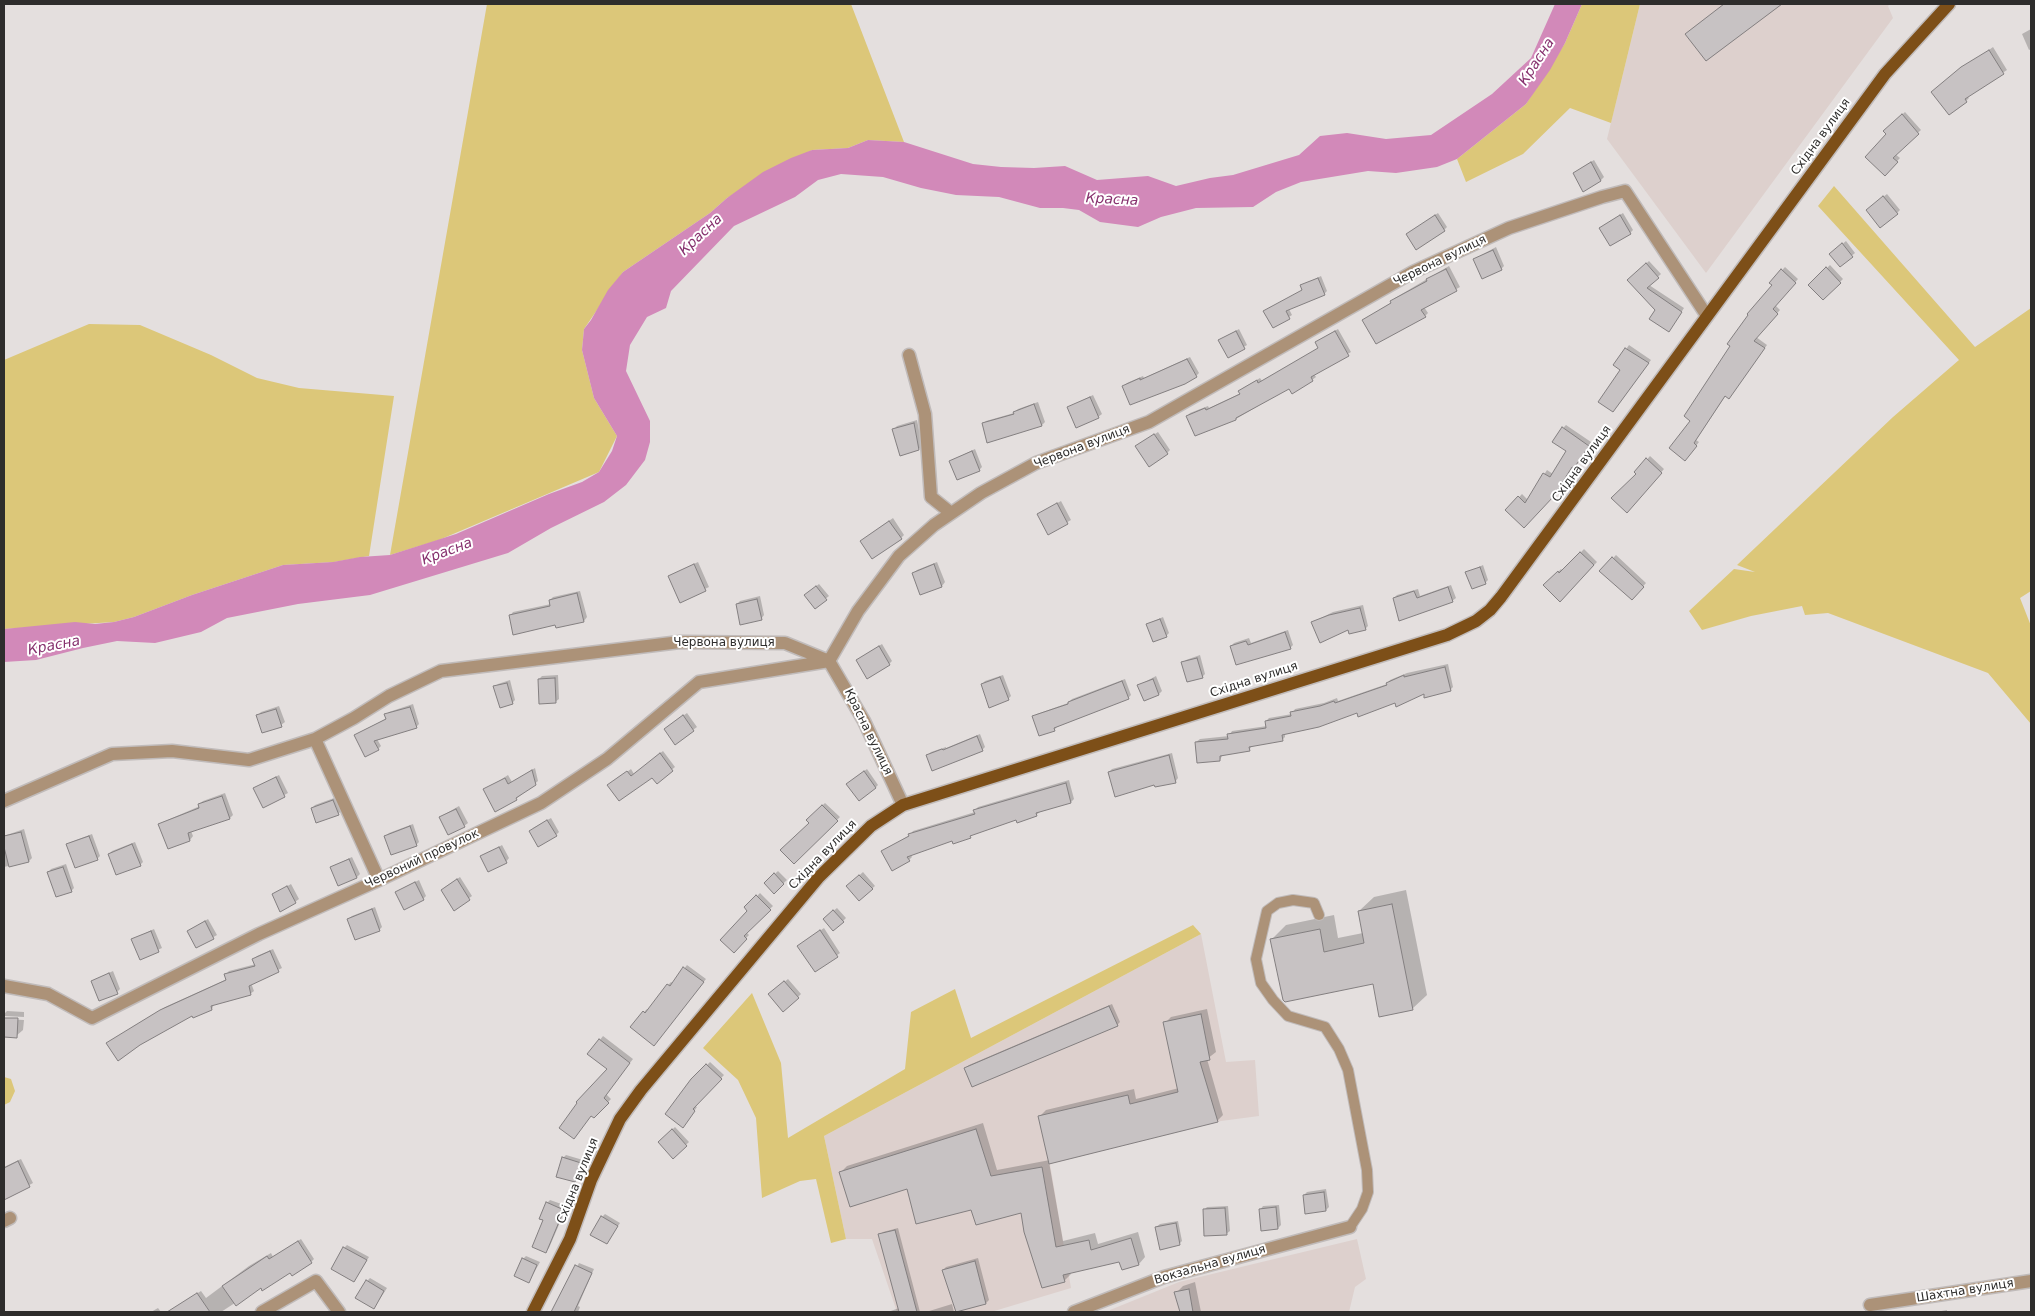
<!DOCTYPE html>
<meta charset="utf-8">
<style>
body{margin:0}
#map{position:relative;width:2035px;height:1316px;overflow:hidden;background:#e4dfde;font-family:"DejaVu Sans",sans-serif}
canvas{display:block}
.frame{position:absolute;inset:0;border:5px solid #2e2d2c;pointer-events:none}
</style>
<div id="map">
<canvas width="2035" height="1316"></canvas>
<div class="frame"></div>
</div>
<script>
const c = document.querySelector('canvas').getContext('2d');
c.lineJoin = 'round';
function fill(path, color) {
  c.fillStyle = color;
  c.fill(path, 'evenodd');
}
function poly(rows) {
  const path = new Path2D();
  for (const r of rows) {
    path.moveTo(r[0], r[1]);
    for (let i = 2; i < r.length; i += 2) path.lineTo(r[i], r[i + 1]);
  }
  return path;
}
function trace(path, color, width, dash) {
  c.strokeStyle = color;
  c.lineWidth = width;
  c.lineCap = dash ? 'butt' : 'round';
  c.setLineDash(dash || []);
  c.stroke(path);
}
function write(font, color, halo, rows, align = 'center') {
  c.font = font + ' "DejaVu Sans",sans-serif';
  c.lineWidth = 4;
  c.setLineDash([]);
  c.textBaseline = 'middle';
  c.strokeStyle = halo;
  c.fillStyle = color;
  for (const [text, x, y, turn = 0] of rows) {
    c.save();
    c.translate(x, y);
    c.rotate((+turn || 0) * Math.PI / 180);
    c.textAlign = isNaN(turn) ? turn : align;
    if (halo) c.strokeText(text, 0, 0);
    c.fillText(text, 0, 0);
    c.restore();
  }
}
fill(poly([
 [1640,4,1890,4,1888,6,1893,18,1706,273,1607,139],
 [1201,934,1226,1062,1255,1060,1259,1116,1221,1121,1050,1164,1071,1288,991,1312,897,1312,872,1239,846,1239,824,1136],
 [1357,1239,1366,1279,1355,1287,1349,1312,1110,1312,1110,1310,1179,1282]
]), '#ddd0cd');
fill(poly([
 [487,4,851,4,904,142,868,140,848,148,812,150,727,198,710,213,623,272,584,329,582,350,594,398,617,436,599,472,439,540,390,555],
 [1582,4,1640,4,1611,123,1570,108,1523,154,1466,182,1457,159,1526,104,1565,43],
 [1834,186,1975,347,2031,308,2031,591,2020,598,2031,626,2031,724,1988,673,1828,613,1805,615,1802,606,1751,616,1702,630,1689,611,1734,569,1755,572,1737,565,1893,417,1959,360,1818,206],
 [89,324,140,325,211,355,257,378,299,388,394,396,369,556,334,562,283,565,192,595,134,617,114,622,4,629,4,360],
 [1193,925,1201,934,824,1136,846,1239,831,1243,816,1179,800,1181,762,1198,756,1118,738,1080,703,1048,752,993,781,1063,788,1138,905,1069,911,1012,955,989,971,1038],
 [4,1077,11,1079,15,1091,10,1102,4,1105]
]), '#dcc779');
fill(poly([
 [1555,4,1582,4,1565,43,1550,70,1526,104,1457,159,1437,167,1396,173,1368,171,1301,182,1276,192,1253,207,1196,208,1161,217,1138,227,1100,222,1079,210,1063,208,1040,208,999,197,956,195,921,188,883,177,841,174,818,180,795,197,734,226,671,291,666,308,647,317,630,345,626,371,650,421,650,442,645,460,626,485,604,502,551,528,508,553,370,595,298,604,227,618,201,632,155,643,117,641,83,648,36,660,4,662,4,629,75,622,95,624,114,622,134,617,192,595,283,565,333,562,360,557,390,555,456,534,549,494,582,482,599,472,612,451,617,436,594,398,582,350,584,329,591,320,608,290,623,272,710,213,727,198,763,172,791,158,812,150,848,148,868,140,904,142,973,164,1001,167,1034,168,1065,166,1097,180,1148,176,1176,186,1210,178,1233,175,1299,155,1320,136,1347,133,1386,139,1431,135,1492,94,1531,58]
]), '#d289b9');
fill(poly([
 [1725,4,1780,4,1707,60,1692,29],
 [2031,29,2031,49,2029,50,2022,34],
 [1993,47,2007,70,1967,96,1969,98,1966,101,1936,89],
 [1905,112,1921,130,1895,154,1900,158,1885,174,1888,134,1885,131],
 [1594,160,1604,177,1601,180,1574,173],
 [1887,194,1900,210,1897,213,1870,207],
 [1438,213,1447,227,1444,230,1407,234],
 [1623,213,1633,230,1630,233,1600,228],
 [1846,241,1855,253,1840,265,1834,251],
 [1496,247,1504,266,1501,269,1474,259],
 [1649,261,1661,274,1649,285,1684,308,1672,327,1629,280],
 [1830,265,1843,279,1823,299,1810,285],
 [1449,266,1460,287,1424,307,1428,313,1425,316,1364,320,1392,302,1395,298],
 [1785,267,1798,279,1775,305,1780,310,1756,337,1767,345,1732,394,1726,395,1696,440,1699,442,1688,456,1692,420,1732,346,1773,285,1771,282],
 [1321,276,1327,291,1324,294,1289,309,1292,315,1273,327,1303,289,1301,286],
 [1239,329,1247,345,1228,356,1223,338],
 [1338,329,1351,352,1314,374,1316,377,1312,380,1290,387,1236,419,1187,416,1190,413,1208,406,1209,408,1241,393,1239,391,1243,388,1260,378,1262,381,1319,348,1316,343,1319,340],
 [1629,345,1651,360,1616,408,1622,369,1615,365],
 [1190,357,1199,373,1196,376,1124,386,1127,383,1143,376,1144,378],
 [1093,395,1102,414,1098,417,1069,407],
 [1038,402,1045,422,1042,425,988,441,983,424,986,421,1014,413,1018,409],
 [917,420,922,446,919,449,894,429,897,426],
 [1566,425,1591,442,1577,464,1573,466,1557,492,1524,527,1507,510,1522,494,1528,500,1547,470,1553,474,1568,451,1563,428],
 [1158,432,1170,450,1167,453,1140,444],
 [975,449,982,467,979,470,950,461],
 [1650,456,1664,469,1630,509,1638,474,1636,472],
 [1061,501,1071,520,1048,533,1038,514],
 [893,518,904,535,901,538,861,541],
 [1584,549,1597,562,1560,601,1545,585,1561,569,1563,571],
 [1616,555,1646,583,1632,599,1601,571],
 [698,562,709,587,680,601,669,576],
 [937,562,945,582,942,586,921,593,914,573,917,570],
 [1483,565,1488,580,1485,583,1467,573],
 [819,584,829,596,815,607,809,592],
 [1451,585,1456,598,1452,601,1394,598,1397,595,1418,589,1420,596],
 [580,591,587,617,584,621,556,624,510,616,513,612,551,604,550,600,553,597],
 [760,596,764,615,761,619,737,604,740,601],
 [1363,605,1368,626,1365,629,1349,629,1313,622,1333,612],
 [1163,617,1169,633,1166,636,1147,624],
 [1288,630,1293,645,1290,648,1231,646,1234,643,1249,638,1251,643],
 [882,644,892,661,889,664,857,660],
 [1200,655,1205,674,1202,677,1183,663,1186,660],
 [1448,664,1453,687,1450,690,1424,693,1285,733,1285,737,1282,740,1252,746,1249,750,1223,754,1220,760,1196,742,1200,739,1229,736,1232,731,1267,726,1266,721,1269,718,1292,714,1295,709,1324,703,1337,698,1338,701,1387,684,1390,680,1407,673],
 [558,675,559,699,555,702,539,679,542,676],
 [1003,675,1011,696,1008,699,982,684,985,681],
 [1156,676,1162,691,1159,694,1139,685],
 [1125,679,1131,695,1128,698,1057,727,1054,730,1034,717,1037,714,1068,703,1072,699],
 [510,680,515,700,512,703,495,687,498,684],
 [413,704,419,724,416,727,377,739,381,746,378,749,355,735,387,718,386,715,389,712],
 [279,706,285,722,281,725,258,715,261,712],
 [687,713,697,727,675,743,669,726],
 [980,734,985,747,982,750,928,755,931,752,946,747,946,748],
 [663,751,675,767,657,782,652,776,609,785,631,769,634,774],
 [1172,753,1178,778,1175,782,1155,784,1109,772,1112,769],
 [535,768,538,781,516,799,485,790,508,775,512,782],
 [867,769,878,785,875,788,851,781],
 [279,775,288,793,263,806,255,788],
 [1069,780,1074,799,1071,802,1040,812,1036,815,1017,819,974,833,970,837,953,839,911,855,912,857,909,860,883,851,910,835,913,831,975,812,975,810,978,807],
 [225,793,233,815,230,818,191,831,193,836,190,840,169,848,160,825,163,822,200,806,199,804,203,801],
 [337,797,341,811,338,814,312,808,315,805],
 [825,803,840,817,794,863,811,823,807,820],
 [459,806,468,823,464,826,440,817],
 [551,818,559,832,556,835,533,828],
 [413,824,419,842,416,845,386,836,389,833],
 [24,829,32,858,29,861,4,867,4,836],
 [92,834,100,856,97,859,68,845,71,842],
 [135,842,143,862,140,865,109,854,112,851],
 [502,845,509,858,506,862,482,857],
 [352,857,360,874,357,877,331,867],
 [66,864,74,888,71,891,48,873,51,869],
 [778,871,787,880,774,892,765,883],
 [863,872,875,886,860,899,848,886],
 [460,877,472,896,454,909,445,887],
 [419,880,426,896,423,899,396,892],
 [291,884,299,899,295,902,274,894],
 [1406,890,1427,995,1412,1009,1374,983,1272,939,1286,925,1334,915,1338,938,1363,933,1359,911,1374,897],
 [760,893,773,906,746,932,749,935,734,951,749,911,746,907],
 [375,907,382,927,379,930,348,919,352,916],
 [837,908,846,918,843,921,827,916],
 [208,919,217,935,196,947,188,931],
 [824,928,840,953,815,971,798,946],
 [154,929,162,948,140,958,133,939],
 [273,949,282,968,251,983,254,991,250,994,214,1004,212,1009,194,1017,193,1014,108,1043,165,1007,227,979,226,974,229,971,256,964,254,959,257,956],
 [687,965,706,979,657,1041,644,1012,647,1009,649,1010,668,985,671,982,673,983],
 [113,971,120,989,117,992,92,981],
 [788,979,801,994,798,997,773,991],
 [1112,1004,1120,1022,1117,1025,965,1068,969,1065],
 [1207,1009,1216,1052,1207,1059,1223,1115,1217,1121,1049,1162,1063,1241,1095,1233,1098,1244,1138,1232,1145,1257,1139,1264,1120,1260,1070,1272,1071,1274,1064,1281,1022,1212,972,1209,908,1187,841,1172,847,1166,983,1123,997,1170,1050,1160,1040,1116,1046,1110,1134,1089,1136,1099,1179,1088,1165,1023,1171,1017],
 [7,1011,24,1012,24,1017,5,1016,5,1019,24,1020,23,1030,16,1036,4,1036,4,1014],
 [603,1036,633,1059,606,1094,611,1099,594,1117,609,1069,589,1054],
 [710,1062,724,1075,695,1106,697,1107,686,1123,692,1080],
 [675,1127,689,1142,673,1157,659,1142],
 [566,1155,583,1160,578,1178,575,1181,563,1158],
 [21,1159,33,1183,5,1198,4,1167],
 [1326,1189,1329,1207,1326,1210,1304,1195,1307,1192],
 [550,1200,567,1206,549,1248,546,1251,545,1219,547,1203],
 [1279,1205,1281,1225,1278,1228,1260,1210,1263,1206],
 [1228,1206,1230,1231,1226,1234,1204,1210,1207,1207],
 [605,1214,620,1223,607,1243,602,1217],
 [1178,1221,1182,1241,1179,1244,1156,1227,1160,1224],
 [898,1228,920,1312,888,1312,899,1308,880,1235,883,1232],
 [301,1239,314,1259,311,1262,261,1286,221,1312,167,1312,201,1291,206,1298,249,1266,271,1253,273,1257],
 [347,1245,369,1257,354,1281,344,1248],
 [526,1256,540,1262,529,1282,523,1259],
 [978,1258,989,1300,986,1303,957,1311,943,1270,946,1267],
 [579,1263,594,1269,578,1306,580,1307,578,1312,553,1312],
 [370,1278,387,1288,376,1305,367,1281],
 [1195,1282,1201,1312,1181,1312,1176,1293,1183,1286],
 [952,1304,954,1312,926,1312],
 [158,1308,161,1312,151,1312],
 [1947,1310,1947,1312,1936,1312]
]), '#0003');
const building = poly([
 [1724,4,1782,4,1706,61,1685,34,1724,4],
 [1989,50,2004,74,1965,99,1967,102,1949,115,1931,92,1961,67,1989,50],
 [1902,114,1919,134,1893,158,1898,162,1885,176,1865,157,1886,134,1883,131,1902,114],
 [1591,162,1601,181,1583,192,1573,173,1591,162],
 [1883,196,1898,214,1880,228,1866,210,1883,196],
 [1435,215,1445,231,1416,250,1406,234,1435,215],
 [1620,215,1631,234,1610,246,1599,228,1620,215],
 [1842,243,1853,257,1840,267,1829,254,1842,243],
 [1493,250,1502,270,1482,279,1473,259,1493,250],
 [1646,263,1659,278,1647,288,1682,312,1669,332,1649,319,1655,310,1627,280,1646,263],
 [1826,267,1841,283,1823,300,1808,285,1826,267],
 [1446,269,1457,291,1421,310,1426,317,1376,344,1362,320,1391,303,1390,301,1427,281,1426,279,1446,269],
 [1781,269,1796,283,1773,309,1778,314,1754,341,1765,348,1729,399,1725,396,1694,443,1697,446,1685,461,1669,448,1690,421,1684,416,1730,346,1727,344,1748,315,1747,314,1772,285,1769,283,1781,269],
 [1318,278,1325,295,1286,311,1290,319,1273,328,1263,311,1302,290,1300,285,1318,278],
 [1236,331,1245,349,1228,358,1218,340,1236,331],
 [1335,331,1349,356,1311,377,1313,381,1292,394,1289,389,1236,418,1236,420,1195,436,1186,416,1205,408,1206,410,1240,394,1238,391,1257,380,1258,383,1318,348,1315,342,1335,331],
 [1625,348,1649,363,1613,412,1598,402,1620,370,1613,365,1625,348],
 [1187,359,1197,377,1185,384,1130,405,1122,386,1140,378,1140,380,1187,359],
 [1090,397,1099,418,1076,428,1067,407,1090,397],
 [1034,404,1042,426,987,443,982,423,1014,414,1013,412,1034,404],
 [914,423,919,450,900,456,892,429,914,423],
 [1562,427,1589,446,1574,468,1572,467,1554,496,1524,528,1505,510,1518,496,1525,503,1543,473,1550,477,1566,451,1552,442,1562,427],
 [1154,434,1168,454,1149,467,1135,446,1154,434],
 [972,451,980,471,957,480,949,461,972,451],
 [1646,458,1662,473,1627,513,1611,498,1636,474,1634,472,1646,458],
 [1057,503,1068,524,1048,535,1037,514,1057,503],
 [889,521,902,539,872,559,860,541,889,521],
 [1580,552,1594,565,1560,602,1543,585,1558,571,1559,573,1580,552],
 [1612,557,1644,587,1632,600,1599,571,1612,557],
 [694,564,706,591,680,603,668,576,694,564],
 [934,564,942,587,920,595,912,573,934,564],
 [1480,567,1486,584,1472,589,1465,572,1480,567],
 [816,586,827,600,815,609,804,595,816,586],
 [1448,587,1453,602,1399,621,1393,598,1414,591,1417,598,1448,587],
 [577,593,584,622,556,628,555,625,513,635,509,615,550,606,549,600,577,593],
 [757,599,762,620,740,625,736,604,757,599],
 [1360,608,1366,630,1349,634,1348,630,1320,643,1311,622,1329,615,1360,608],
 [1160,619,1167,637,1153,642,1146,624,1160,619],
 [1285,632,1291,649,1236,665,1230,646,1246,641,1248,645,1285,632],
 [879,646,890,665,867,679,856,660,879,646],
 [1197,658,1203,678,1187,682,1181,662,1197,658],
 [1445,667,1451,691,1424,698,1424,694,1396,707,1395,703,1358,717,1357,713,1319,727,1282,735,1283,741,1249,747,1250,751,1220,756,1220,761,1197,763,1195,742,1228,739,1227,734,1266,728,1265,721,1291,716,1290,712,1320,706,1334,701,1335,703,1387,685,1386,683,1404,675,1404,677,1445,667],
 [1000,677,1009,700,989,708,981,684,1000,677],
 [555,678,556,703,539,704,538,679,555,678],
 [1153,679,1159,695,1144,701,1137,685,1153,679],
 [1122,681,1129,699,1054,728,1055,731,1039,736,1032,716,1068,704,1068,702,1122,681],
 [507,683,513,704,500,708,493,686,507,683],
 [410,707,417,728,374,741,379,750,365,757,354,735,386,719,384,714,410,707],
 [276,709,282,727,262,733,256,715,276,709],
 [683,715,694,731,675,745,664,729,683,715],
 [977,736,983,751,932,771,926,755,942,749,943,750,977,736],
 [660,753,673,771,657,784,652,778,619,801,607,785,627,771,631,776,660,753],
 [1169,755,1176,783,1155,787,1154,785,1115,797,1108,772,1169,755],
 [532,770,536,785,516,798,517,800,495,812,483,789,505,778,508,784,532,770],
 [864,771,876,788,859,801,846,784,864,771],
 [276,777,285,797,263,808,253,788,276,777],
 [1066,783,1071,803,1036,813,1037,816,1017,823,1016,820,970,836,971,838,953,844,952,841,907,857,910,861,892,871,881,851,909,836,908,834,975,814,973,810,1066,783],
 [222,796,230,819,188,833,190,841,168,849,158,824,199,808,198,804,222,796],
 [333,800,339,815,316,823,311,808,333,800],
 [822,805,838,821,794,864,780,850,809,823,806,820,822,805],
 [456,809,465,827,448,835,439,817,456,809],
 [547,820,557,836,538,847,529,831,547,820],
 [410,826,417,846,391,855,384,836,410,826],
 [21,832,29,862,9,867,4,847,4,836,21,832],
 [89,836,98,860,75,868,66,844,89,836],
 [132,844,141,866,116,875,108,854,132,844],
 [499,847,507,863,488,872,480,856,499,847],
 [349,859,357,878,338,886,330,867,349,859],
 [63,867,72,892,56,897,47,872,63,867],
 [774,873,784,884,774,894,764,883,774,873],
 [859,875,873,889,859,901,846,886,859,875],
 [457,879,470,900,454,911,441,890,457,879],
 [415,882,424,900,404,910,395,892,415,882],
 [287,886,296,903,280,912,272,894,287,886],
 [756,895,771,910,744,936,747,939,734,953,720,940,747,911,744,907,756,895],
 [1392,904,1413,1010,1379,1017,1373,984,1285,1002,1283,1000,1270,939,1320,929,1324,952,1364,943,1358,911,1392,904],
 [372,909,380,931,355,940,347,919,372,909],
 [833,910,844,922,833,931,823,919,833,910],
 [205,921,214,939,196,948,187,931,205,921],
 [820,930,838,957,815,972,797,946,820,930],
 [151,931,159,952,140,960,131,939,151,931],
 [270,951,279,972,249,986,251,995,211,1006,212,1010,193,1018,192,1016,140,1045,118,1061,106,1043,160,1010,226,980,224,974,255,966,252,959,270,951],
 [683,967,704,982,654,1046,630,1027,643,1011,645,1013,667,984,670,986,683,967],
 [109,973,118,994,99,1001,91,981,109,973],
 [784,981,799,998,783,1012,768,994,784,981],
 [1109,1006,1118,1026,972,1087,964,1068,1109,1006],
 [1201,1014,1210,1060,1200,1062,1218,1122,1049,1164,1038,1116,1128,1095,1130,1104,1178,1092,1163,1022,1201,1014],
 [4,1018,18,1018,17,1038,4,1037,4,1018],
 [599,1039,630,1063,604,1098,609,1103,594,1118,591,1116,574,1139,559,1128,577,1103,576,1102,607,1069,587,1054,599,1039],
 [706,1064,722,1079,693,1109,695,1111,683,1128,665,1114,691,1079,706,1064],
 [672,1129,687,1146,673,1159,658,1142,672,1129],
 [976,1129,991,1176,1042,1167,1056,1247,1089,1240,1091,1250,1131,1238,1139,1265,1122,1270,1119,1262,1063,1275,1065,1282,1042,1288,1024,1232,1021,1213,976,1225,971,1210,916,1224,907,1189,850,1207,839,1172,976,1129],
 [562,1157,581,1163,575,1182,556,1177,562,1157],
 [18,1161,30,1187,4,1200,4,1168,18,1161],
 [1324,1192,1326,1211,1305,1214,1303,1195,1324,1192],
 [546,1202,564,1210,546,1253,532,1247,543,1220,539,1219,546,1202],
 [1276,1207,1278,1229,1261,1231,1259,1209,1276,1207],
 [1225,1208,1227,1235,1204,1236,1203,1209,1225,1208],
 [601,1216,618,1226,607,1244,590,1235,601,1216],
 [1176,1223,1180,1245,1160,1250,1155,1227,1176,1223],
 [895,1230,917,1312,899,1312,878,1234,895,1230],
 [298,1241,312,1263,292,1276,290,1273,262,1291,261,1288,236,1306,222,1286,267,1256,269,1259,298,1241],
 [343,1247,367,1260,354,1282,331,1269,343,1247],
 [522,1258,537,1265,529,1283,514,1276,522,1258],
 [975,1261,986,1304,956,1312,942,1270,975,1261],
 [575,1265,592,1273,574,1312,551,1312,575,1265],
 [366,1280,384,1291,374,1309,355,1298,366,1280],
 [1189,1289,1193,1312,1180,1312,1174,1292,1189,1289],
 [197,1293,210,1312,167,1312,197,1293]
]);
fill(building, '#c7c2c3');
trace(building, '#837f80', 1);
const lane = poly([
 [1319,915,1314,903,1293,900,1278,903,1267,911,1256,959,1261,983,1273,1000,1288,1016,1325,1027,1339,1049,1348,1070,1367,1170,1368,1192,1362,1209,1350,1227]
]);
const street = poly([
 [909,355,925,414,931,497,951,513],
 [315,739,379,880],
 [4,801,112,754,172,751,249,760,315,739,354,718,389,696,441,671,680,642,785,643,829,661,858,611,899,556,934,525,981,493,1036,463,1149,422,1413,272,1509,228,1602,197,1625,191,1707,316],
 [4,986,48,994,92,1018,259,934,379,880,541,803,607,759,699,682,829,661,864,721,903,805],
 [4,1221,10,1218],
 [1870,1305,2031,1281],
 [262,1312,316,1281,339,1312],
 [1074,1312,1164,1277,1350,1227]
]);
const primary = poly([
 [533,1312,570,1239,591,1180,620,1119,641,1090,819,877,871,826,903,805,1447,635,1476,621,1490,610,1501,597,1885,74,1949,4]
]);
trace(lane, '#c0bbba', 12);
trace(street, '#c0bbba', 15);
trace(primary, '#c0bbba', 15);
trace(lane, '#ac9278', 10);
trace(street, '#ac9278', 12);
trace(primary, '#7d4f18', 12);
write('12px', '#2e2d2c', '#fff', [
 ["Східна вулиця",1821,137,-54],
 ["Червона вулиця",1440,261,-26],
 ["Червона вулиця",1082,447,-21],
 ["Східна вулиця",1582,464,-54],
 ["Червона вулиця",724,643],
 ["Східна вулиця",1254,680,-18],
 ["Красна вулиця",868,732,64],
 ["Східна вулиця",823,855,-46],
 ["Червоний провулок",422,859,-25],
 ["Східна вулиця",578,1181,-68],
 ["Вокзальна вулиця",1210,1265,-16],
 ["Шахтна вулиця",1965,1291,-9]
]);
write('italic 14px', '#86316e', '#fff', [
 ["Красна",1537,62,-57],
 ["Красна",1112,200,3],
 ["Красна",701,235,-43],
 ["Красна",447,552,-21],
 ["Красна",54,646,-11]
]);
</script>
